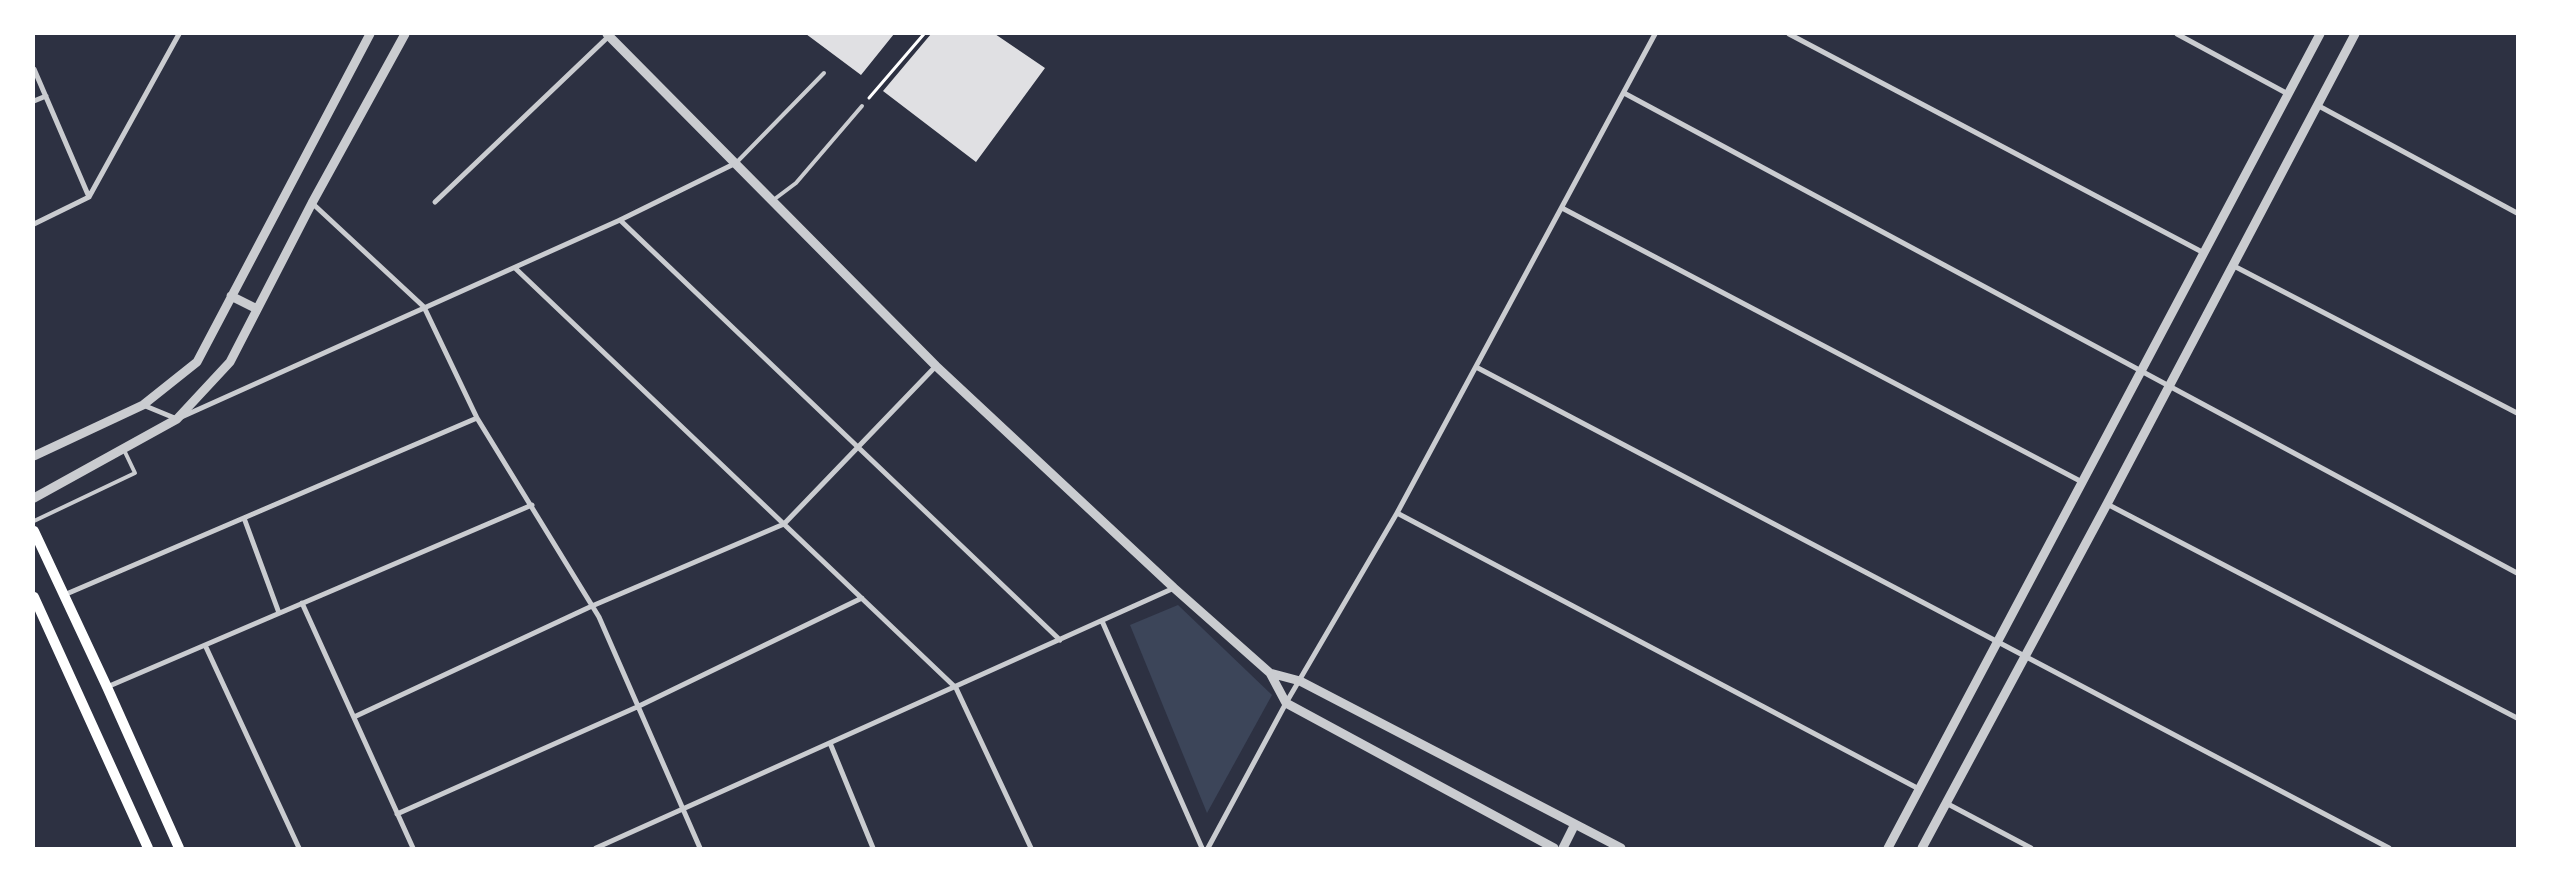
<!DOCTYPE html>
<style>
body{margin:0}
#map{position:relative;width:2551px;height:882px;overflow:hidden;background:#2d3142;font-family:"Space Grotesk",sans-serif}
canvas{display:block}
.frame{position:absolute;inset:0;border:35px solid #fff;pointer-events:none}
</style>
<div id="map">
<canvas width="2551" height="882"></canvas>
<div class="frame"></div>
</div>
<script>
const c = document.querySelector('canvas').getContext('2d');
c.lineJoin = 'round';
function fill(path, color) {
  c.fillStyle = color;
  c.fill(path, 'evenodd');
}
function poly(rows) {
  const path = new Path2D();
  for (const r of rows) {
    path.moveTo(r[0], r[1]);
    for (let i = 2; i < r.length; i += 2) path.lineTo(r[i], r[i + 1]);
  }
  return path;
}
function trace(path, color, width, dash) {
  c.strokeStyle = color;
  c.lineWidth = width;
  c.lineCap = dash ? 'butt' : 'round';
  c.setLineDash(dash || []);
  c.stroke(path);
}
fill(poly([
 [1178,605,1272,695,1207,813,1130,625]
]), '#3c4559');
fill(poly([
 [806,34,894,34,861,75],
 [931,34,995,34,1045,68,976,162,883,91]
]), '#e0e0e3');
trace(poly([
 [869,98,924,34]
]), '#fff', 3);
trace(poly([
 [736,163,824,73],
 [772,201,796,183,862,106],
 [34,521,135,473,124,450]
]), '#caccd0', 4);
trace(poly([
 [1789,34,2204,253],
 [2177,34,2288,94],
 [34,69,89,197],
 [1624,93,2517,573],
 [34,101,46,96],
 [2317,105,2517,213],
 [435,202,609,36],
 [312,203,424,307,477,418,599,617,700,848],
 [1562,208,2082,482],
 [620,220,1060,640],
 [34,224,89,197,179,34],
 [2232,265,2517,413],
 [515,268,956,688,1031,848],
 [1476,367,2389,848],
 [143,405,177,419,620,220,736,163],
 [2107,504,2517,718],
 [1397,513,1919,789],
 [244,518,279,613],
 [64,595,477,418],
 [302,603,413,848],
 [1102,621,1202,848],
 [205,645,299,848],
 [107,687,532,505],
 [354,717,592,606,784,524,936,366],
 [830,743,873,848],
 [1946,803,2031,848],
 [397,814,637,707,862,598],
 [596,848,1174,588],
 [1208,848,1286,703,1397,513,1655,34]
]), '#caccd0', 5);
trace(poly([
 [607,34,936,366,1174,588,1270,673,1286,703,1554,848],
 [231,296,257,309],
 [34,456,143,405,197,362,370,34],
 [34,498,177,419,230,362,312,203,405,34],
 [1270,673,1300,681,1621,848],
 [1563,848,1575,824],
 [1888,848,2320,34],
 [1922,848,2107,504,2355,34]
]), '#caccd0', 9);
trace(poly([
 [34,531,107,687,179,848],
 [34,597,148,848]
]), '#fff', 10);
</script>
